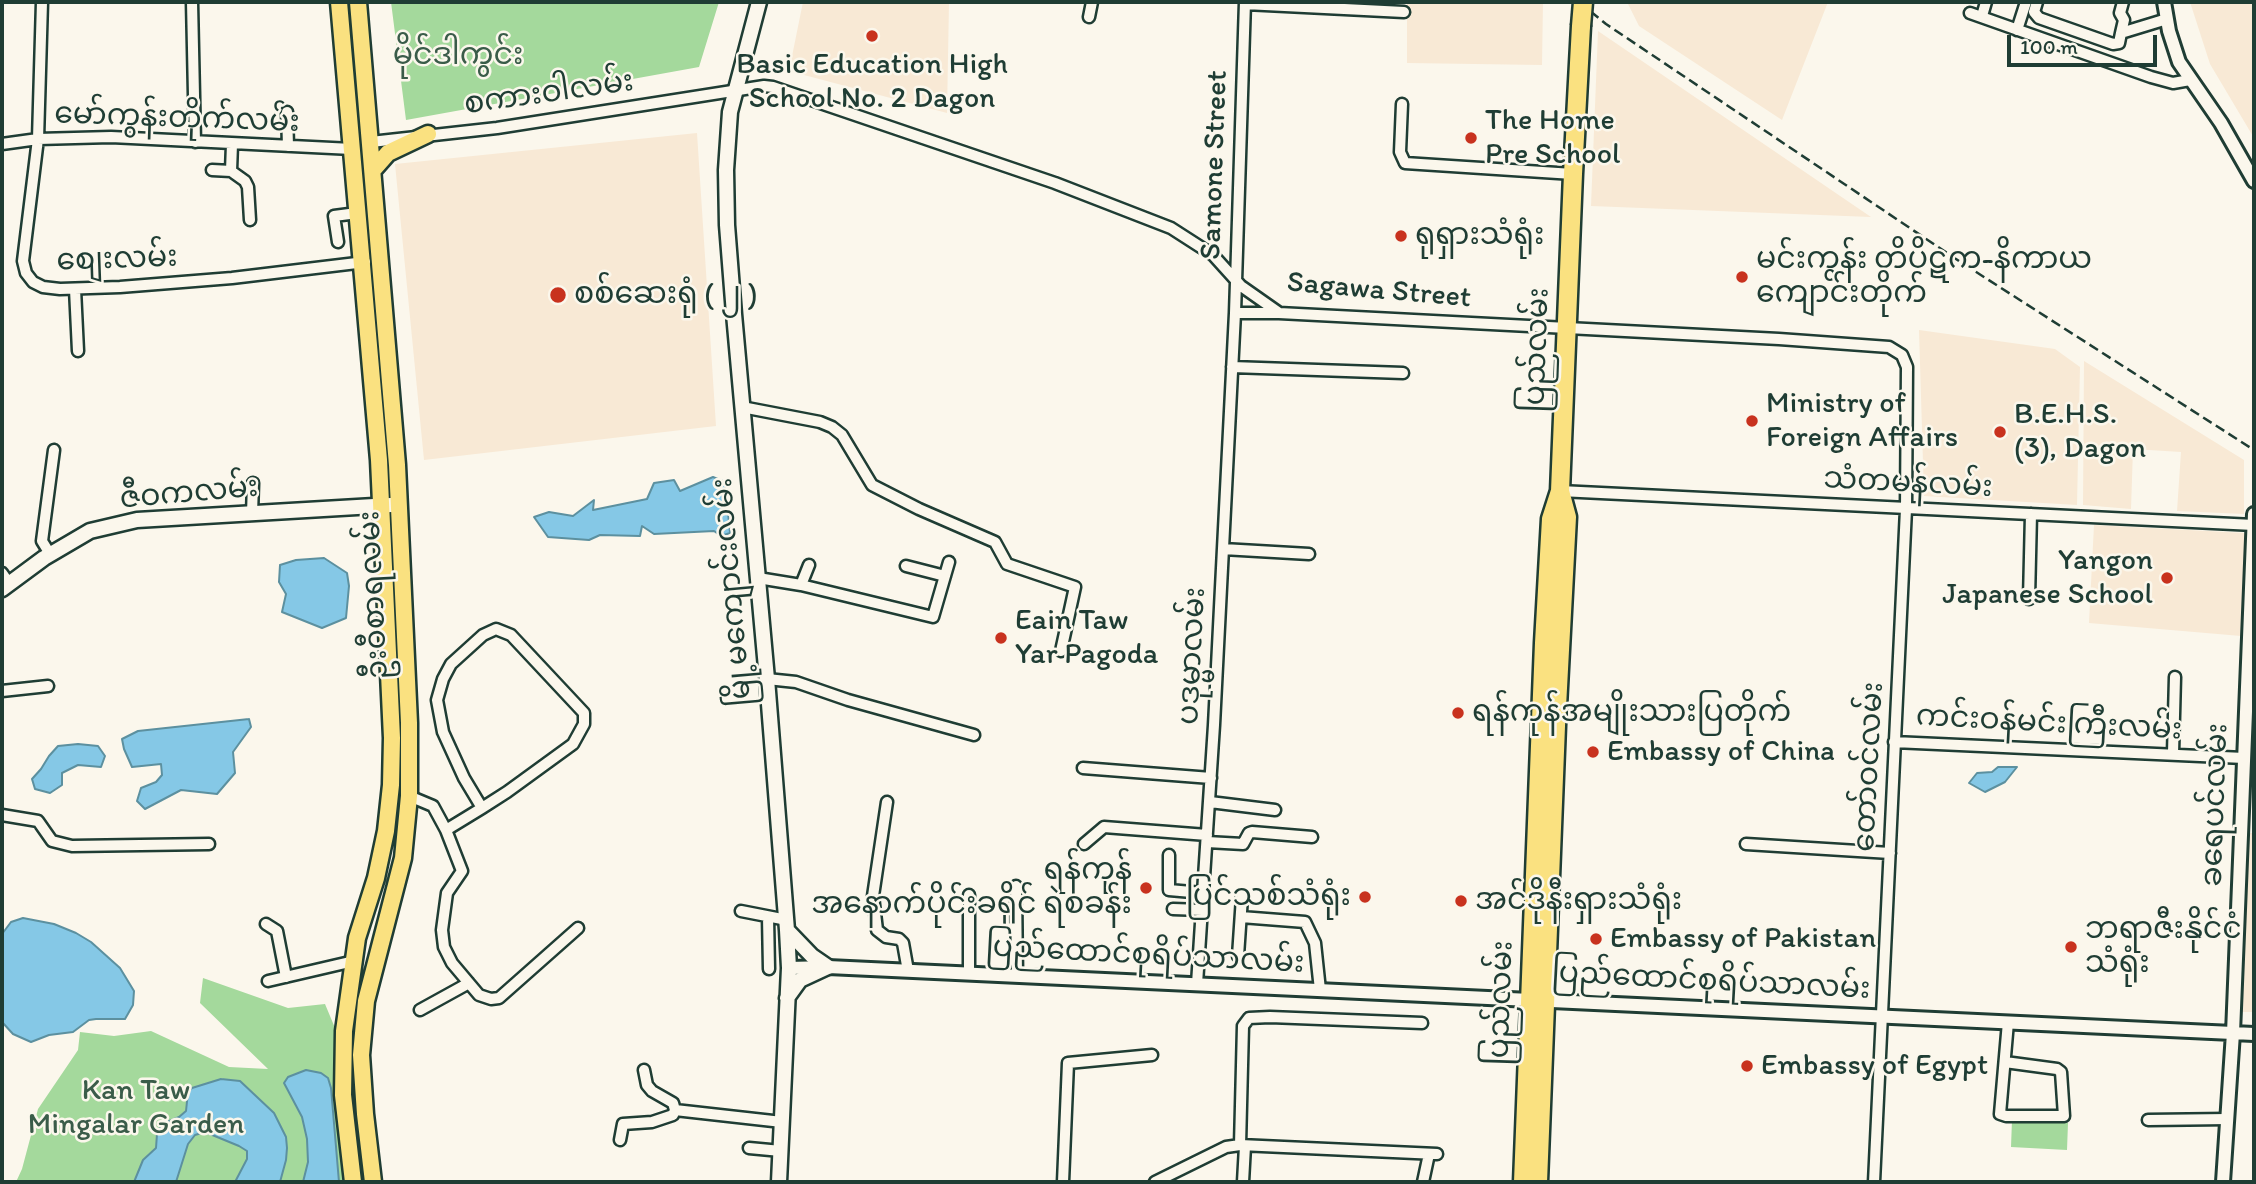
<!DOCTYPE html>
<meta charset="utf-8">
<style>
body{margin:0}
#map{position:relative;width:2256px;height:1184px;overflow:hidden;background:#fbf7ec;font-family:Itim,sans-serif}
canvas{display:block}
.frame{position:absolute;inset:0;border:4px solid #1f3d34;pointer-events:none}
.scale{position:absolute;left:2007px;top:35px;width:150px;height:32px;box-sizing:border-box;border:4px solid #1f3d34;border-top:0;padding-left:9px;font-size:21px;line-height:24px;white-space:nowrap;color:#1f3d34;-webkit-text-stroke:5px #fbf7ec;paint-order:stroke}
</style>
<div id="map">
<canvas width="2256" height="1184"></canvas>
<div class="frame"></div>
<div class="scale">100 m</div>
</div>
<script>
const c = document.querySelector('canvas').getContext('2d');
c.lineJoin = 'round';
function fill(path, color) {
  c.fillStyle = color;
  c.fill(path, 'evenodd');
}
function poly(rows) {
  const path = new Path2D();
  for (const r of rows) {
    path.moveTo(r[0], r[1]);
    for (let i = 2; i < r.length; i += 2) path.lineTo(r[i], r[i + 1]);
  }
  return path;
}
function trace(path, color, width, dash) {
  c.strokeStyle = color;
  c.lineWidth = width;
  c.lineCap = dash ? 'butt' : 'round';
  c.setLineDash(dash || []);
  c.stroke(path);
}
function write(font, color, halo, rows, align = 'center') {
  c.font = font + ' Itim,"Noto Sans Myanmar",sans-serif';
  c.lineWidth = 5;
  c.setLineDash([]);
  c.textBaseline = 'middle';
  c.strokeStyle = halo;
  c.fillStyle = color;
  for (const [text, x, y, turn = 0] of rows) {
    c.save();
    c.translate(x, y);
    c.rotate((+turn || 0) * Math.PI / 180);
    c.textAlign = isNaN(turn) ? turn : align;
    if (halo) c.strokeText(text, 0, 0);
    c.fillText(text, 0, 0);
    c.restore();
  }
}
fill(poly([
 [803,2,949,2,947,113,789,71],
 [1407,2,1543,2,1542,65,1407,63],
 [1627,2,1828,2,1782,120,1639,26],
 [2190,2,2254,2,2254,138,2210,64],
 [1598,31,1871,217,1591,206],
 [697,133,716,426,424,460,395,164],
 [1919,330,2055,349,2080,367,2077,505,1924,496],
 [2084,361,2244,460,2244,514,2177,511,2181,452,2133,449,2131,509,2083,505],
 [2094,525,2245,533,2241,636,2089,623],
 [2249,833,2254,833,2254,1012,2242,1012]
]), '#f8e9d5');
fill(poly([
 [391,2,719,2,699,67,406,120],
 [203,978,288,1008,325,1004,340,1040,338,1110,344,1182,16,1182,22,1169,38,1109,78,1050,80,1032,114,1036,151,1031,229,1067,268,1069,200,1003],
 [2012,1120,2068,1123,2067,1150,2011,1147]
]), '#a4d99c');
const water = poly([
 [713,477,725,482,730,533,721,536,714,531,654,534,642,526,640,536,600,535,589,540,548,537,534,517,549,512,573,516,594,500,593,510,647,499,654,483,674,480,680,491,713,477],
 [324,558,347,573,349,586,346,618,322,628,282,612,286,594,279,582,280,565,296,560,324,558],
 [249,719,251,727,233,752,235,773,217,794,181,790,145,809,137,801,141,788,156,782,162,775,161,764,132,767,124,749,122,739,138,731,249,719],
 [78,744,98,746,105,756,101,767,78,765,62,773,62,785,50,793,35,789,32,779,41,769,49,756,58,746,78,744],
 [1998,767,2017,767,2005,782,1985,792,1969,783,1977,773,1992,772,1998,767],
 [23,918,54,924,76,933,91,942,120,968,134,991,133,1005,125,1019,96,1019,89,1020,73,1032,49,1035,31,1042,13,1034,2,1022,2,934,11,922,23,918],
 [306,1070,321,1073,328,1078,331,1088,339,1182,303,1182,308,1162,307,1139,302,1117,284,1083,288,1077,306,1070],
 [221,1079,240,1081,274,1113,286,1137,287,1148,286,1160,280,1182,235,1182,247,1159,247,1151,239,1146,205,1132,195,1135,188,1144,176,1182,134,1182,143,1160,156,1148,157,1134,162,1124,179,1117,186,1111,188,1092,192,1088,221,1079]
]);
fill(water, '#85c8e6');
trace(water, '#5c909f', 2);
const minor = poly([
 [42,2,38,139,23,261,26,273,33,282,43,287,60,289,120,287,232,278,365,262],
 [192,2,195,142],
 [2037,2,2034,12,2039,18,2113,44,2119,43,2121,33],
 [2123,2,2120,13,2124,20,2121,33,2167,19],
 [1245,4,1404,12],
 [1970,13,2151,77,2173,83,2190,80],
 [1982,16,1986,2],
 [1089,17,1092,2],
 [2017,30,2026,2],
 [1402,104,1400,152,1405,163,1573,174],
 [287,112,288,146],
 [371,142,497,128,764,86,773,87,1055,183,1171,228,1213,255,1241,286,1278,312],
 [2,144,38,139,111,137,352,149],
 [232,144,231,171,245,181,248,187,250,220],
 [212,170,231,171],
 [338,242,334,216,357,213],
 [75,289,78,351],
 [1235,313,1279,313,1779,339,1889,347,1902,355,1907,367,1906,509,1874,1182],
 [1232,367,1403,373],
 [742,407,820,422,832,427,842,435,872,485,919,509,995,542,1007,564,1075,587,1061,651],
 [1560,491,2254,525],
 [252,514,253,483],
 [1223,549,1309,554],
 [50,554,42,541,54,450],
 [906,566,945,576],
 [2,573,9,583],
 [758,578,801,585,933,617,949,562],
 [801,585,809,565],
 [2029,599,2031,514],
 [767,679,796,682,848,700,974,735],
 [2,691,48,686],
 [1894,742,2244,758],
 [2173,753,2175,677],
 [1083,768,1211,778],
 [409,796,433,806,446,830,462,871,447,893,442,930,444,947,452,963,479,995,491,999,499,998,578,928],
 [887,802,873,896,877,930,886,937,899,939,903,943,908,971],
 [1210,802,1275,810],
 [2,815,38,821,52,841,72,846,209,844],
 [446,830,482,808,507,792,573,744,584,724,584,713,511,635,496,629,483,635,451,664,443,679,437,700,443,732,464,778,482,808],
 [1207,842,1243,844,1249,833,1252,832,1312,837],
 [1084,844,1104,827,1207,835],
 [1746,844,1890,853],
 [1169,855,1169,890,1203,893],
 [1016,886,1017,976],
 [1173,909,1202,910],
 [741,911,787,920],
 [768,917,769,969],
 [1241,917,1305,922,1315,943,1320,990],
 [266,924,277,931,286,977],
 [1238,956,1242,897],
 [969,974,969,895],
 [268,981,354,961],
 [1197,984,1214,725,1235,313,1245,2],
 [420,1010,469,983],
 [2005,1062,2057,1069,2061,1072,2064,1116,2006,1116,2000,1114,2008,1022],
 [644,1070,647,1085,652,1091,673,1103,675,1110],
 [675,1110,782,1122],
 [2148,1120,2228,1119],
 [620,1140,623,1124,652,1122,673,1115,675,1110],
 [1240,1145,1243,1026,1249,1018,1270,1017,1422,1023],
 [749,1148,781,1151],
 [1063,1182,1068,1063,1152,1055],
 [1155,1182,1226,1147,1240,1145,1437,1154],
 [1243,1182,1245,1146],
 [1423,1182,1429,1154]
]);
const tertiary = poly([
 [2164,2,2169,31,2179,62,2221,123,2254,181],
 [789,968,828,967,2254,1034],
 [2223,1182,2233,1033,2254,514]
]);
const secondary = poly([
 [759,2,730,112,726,170,727,225,734,314,767,679,787,930,789,968,779,1182],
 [2,589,44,558,90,531,137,520,391,505],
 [787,930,812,956,828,967],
 [787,998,800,980,828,967]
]);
const primary = poly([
 [339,2,379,460,392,738,391,785,386,831,376,878,357,938,344,1031,343,1095,353,1182],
 [358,2,397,465,409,723,409,796,403,858,366,1001,361,1055,365,1114,373,1182],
 [373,170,388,153,428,134]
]);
const trunk = poly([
 [1523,1182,1544,643,1551,519,1560,491,1573,174,1581,26],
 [1538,1182,1556,726,1567,517,1560,491]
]);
trace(minor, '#1f3d34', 15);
trace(tertiary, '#1f3d34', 18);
trace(secondary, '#1f3d34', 19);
trace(primary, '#1f3d34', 21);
trace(trunk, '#1f3d34', 23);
trace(minor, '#fbf7ec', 10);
trace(tertiary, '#fbf7ec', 12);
trace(secondary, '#fbf7ec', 14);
trace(primary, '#fae180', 16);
trace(trunk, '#fae180', 18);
trace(poly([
 [1579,2,1606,24,1959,261,2254,450]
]), '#1f3d34', 2.5, [10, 5]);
const trunkBridge = poly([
 [1581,26,1583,2]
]);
trace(trunkBridge, '#1f3d34', 23, []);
trace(trunkBridge, '#fae180', 18);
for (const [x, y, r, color] of [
 [872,36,7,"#c8321e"],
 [1471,138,7,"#c8321e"],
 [1401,236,7,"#c8321e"],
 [1742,277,7,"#c8321e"],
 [558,295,9,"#c8321e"],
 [1752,421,7,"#c8321e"],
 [2000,432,7,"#c8321e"],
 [2167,578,7,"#c8321e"],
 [1001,638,7,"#c8321e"],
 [1458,713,7,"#c8321e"],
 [1593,752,7,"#c8321e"],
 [1146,888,7,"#c8321e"],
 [1365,897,7,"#c8321e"],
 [1461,901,7,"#c8321e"],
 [1596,939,7,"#c8321e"],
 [2071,947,7,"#c8321e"],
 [1747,1066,7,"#c8321e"]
]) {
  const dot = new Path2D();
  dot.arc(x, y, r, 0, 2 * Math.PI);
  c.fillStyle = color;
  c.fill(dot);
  trace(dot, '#fbf7ec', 2.5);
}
write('30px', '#3a5c49', '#fbf7ec', [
 ["မိုင်ဒါကွင်း",458,56],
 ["Kan Taw",136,1091],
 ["Mingalar Garden",136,1125]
]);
write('30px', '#1f3d34', '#fbf7ec', [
 ["Basic Education High",872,65,"center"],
 ["School No. 2 Dagon",872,99,"center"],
 ["The Home",1485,121],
 ["Pre School",1485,155],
 ["ရုရှားသံရုံး",1415,236],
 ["မင်းကွန်း တိပိဋက-နိကာယ",1756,260],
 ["ကျောင်းတိုက်",1756,294],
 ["စစ်ဆေးရုံ ( ၂ )",574,295],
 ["Ministry of",1766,404],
 ["Foreign Affairs",1766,438],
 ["B.E.H.S.",2014,415],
 ["(3), Dagon",2014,449],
 ["Yangon",2153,561,"right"],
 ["Japanese School",2153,595,"right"],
 ["Eain Taw",1015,621],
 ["Yar Pagoda",1015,655],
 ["ရန်ကုန်အမျိုးသားပြတိုက်",1472,713],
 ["Embassy of China",1607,752],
 ["ရန်ကုန်",1132,871,"right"],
 ["အနောက်ပိုင်းခရိုင် ရဲစခန်း",1132,905,"right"],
 ["ပြင်သစ်သံရုံး",1351,897,"right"],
 ["အင်ဒိုနီးရှားသံရုံး",1475,901],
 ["ဘရာဇီးနိုင်ငံ",2085,930],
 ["သံရုံး",2085,964],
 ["Embassy of Pakistan",1610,939],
 ["Embassy of Egypt",1761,1066]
], 'left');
write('30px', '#1f3d34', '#fbf7ec', [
 ["စကားဝါလမ်း",549,94,-8],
 ["မော်ကွန်းတိုက်လမ်း",177,119,2],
 ["Samone Street",1215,165,-88],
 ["စျေးလမ်း",117,260,-2],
 ["Sagawa Street",1379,291,5],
 ["ပြည်လမ်း",1538,350,-88],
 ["သံတမန်လမ်း",1908,484,3],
 ["ဇီဝကလမ်း",189,494,-5],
 ["မြို့မကျောင်းလမ်း",733,592,-95],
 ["ဦးဝီစာရလမ်း",375,595,-93],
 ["ပဒုမ္မာလမ်း",1193,656,-87],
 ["ကင်းဝန်မင်းကြီးလမ်း",2049,724,3],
 ["တော်ဝင်လမ်း",1870,767,-87],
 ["ခရေပင်လမ်း",2216,805,-88],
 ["ပြည်ထောင်စုရိပ်သာလမ်း",1145,956,3],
 ["ပြည်ထောင်စုရိပ်သာလမ်း",1711,982,3],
 ["ပြည်လမ်း",1502,1003,-88]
]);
</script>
